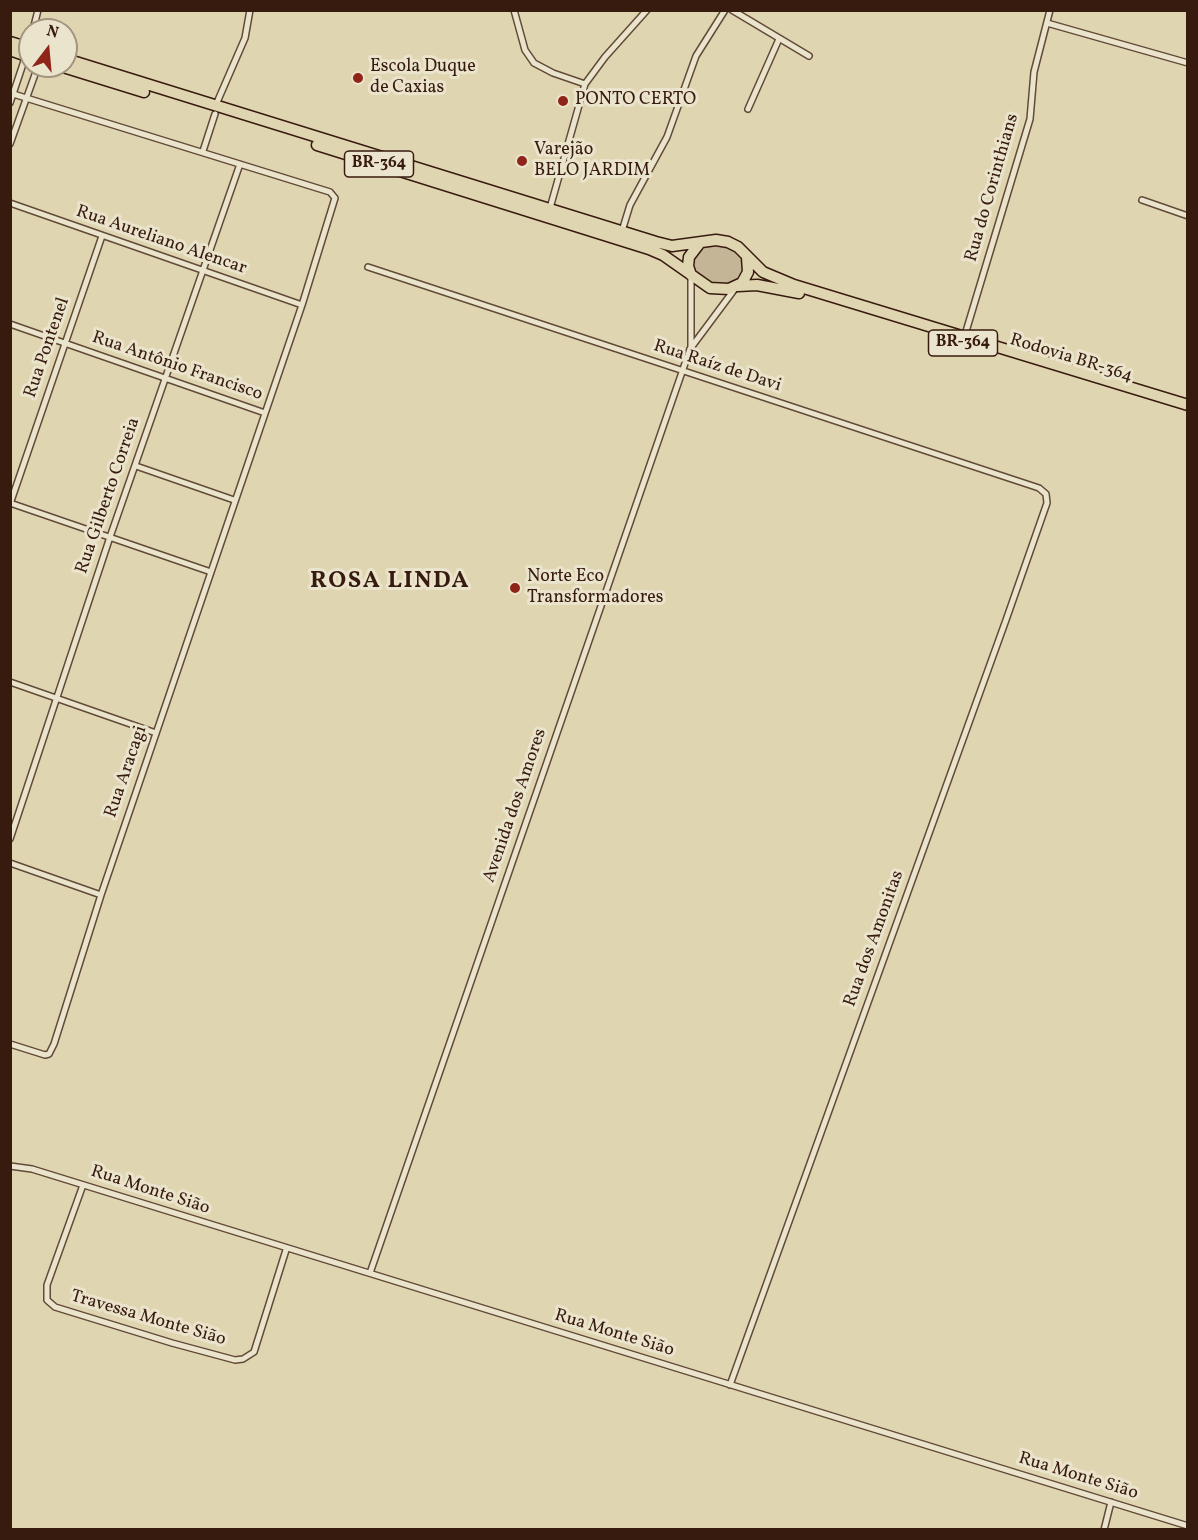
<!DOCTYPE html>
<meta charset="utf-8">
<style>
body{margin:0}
#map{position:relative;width:1198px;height:1540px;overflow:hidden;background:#e0d5b1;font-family:Vollkorn,serif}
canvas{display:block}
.frame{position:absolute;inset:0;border:12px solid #381b0f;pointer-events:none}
.north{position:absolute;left:18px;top:18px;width:60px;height:60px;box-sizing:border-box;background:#ebe4cc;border:2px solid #a39480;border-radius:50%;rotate:16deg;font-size:16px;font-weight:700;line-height:24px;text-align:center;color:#381b0f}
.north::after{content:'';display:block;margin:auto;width:21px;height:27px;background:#8f2418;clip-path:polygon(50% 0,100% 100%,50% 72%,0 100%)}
</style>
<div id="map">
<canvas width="1198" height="1540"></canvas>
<div class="frame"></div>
<div class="north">N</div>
</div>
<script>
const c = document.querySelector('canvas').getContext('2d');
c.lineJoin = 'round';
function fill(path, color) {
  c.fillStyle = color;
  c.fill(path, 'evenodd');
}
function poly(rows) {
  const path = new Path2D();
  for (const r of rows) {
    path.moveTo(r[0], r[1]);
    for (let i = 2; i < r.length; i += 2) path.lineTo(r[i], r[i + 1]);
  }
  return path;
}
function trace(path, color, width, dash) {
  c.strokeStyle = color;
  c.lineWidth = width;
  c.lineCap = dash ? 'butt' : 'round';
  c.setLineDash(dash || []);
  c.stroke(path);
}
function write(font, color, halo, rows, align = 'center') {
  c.font = font + ' Vollkorn,serif';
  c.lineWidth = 6;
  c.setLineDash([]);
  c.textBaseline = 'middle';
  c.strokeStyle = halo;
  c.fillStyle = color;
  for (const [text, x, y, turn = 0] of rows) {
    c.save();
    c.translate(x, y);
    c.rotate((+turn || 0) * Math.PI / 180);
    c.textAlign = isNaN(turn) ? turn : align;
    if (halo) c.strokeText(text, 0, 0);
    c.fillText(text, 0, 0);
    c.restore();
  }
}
fill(poly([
 [714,244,731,249,741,259,743,271,738,281,721,286,699,281,692,265,697,250]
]), '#c3b595');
const street = poly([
 [514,10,525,50,534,63,553,73,585,84],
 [732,10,809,56],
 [1047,23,1188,63],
 [33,30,38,10],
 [10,93,330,192,335,198,302,305,101,895,54,1044,49,1054,45,1055,10,1044],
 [10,103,26,55],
 [215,107,245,38,250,10],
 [748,109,779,39],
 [10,144,38,66],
 [203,151,215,114],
 [1142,200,1188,216],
 [10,203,302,305],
 [550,208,585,84,605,57,647,10],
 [622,231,630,205,667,137,696,56,725,10],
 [368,267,1039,488,1046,494,1047,503,1006,620,730,1385],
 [10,324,265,413],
 [964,338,1030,119,1034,72,1050,10],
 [691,348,691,276],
 [136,466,234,500],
 [10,503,211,572],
 [10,504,102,236],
 [10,682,156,733],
 [10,839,110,537,240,164],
 [10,863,101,895],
 [10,1166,32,1169,1188,1526],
 [83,1185,47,1285,47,1300,55,1307,172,1343,235,1360,243,1359,254,1352,286,1250],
 [370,1273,690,349,734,290],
 [1104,1530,1111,1502]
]);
const highway = poly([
 [10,42,30,48],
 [10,50,30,57],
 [66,59,656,242,672,246,716,240,728,242,738,247,763,272,794,285,1188,405],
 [60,66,144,92],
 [317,145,649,249,663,255,710,288,729,289,742,283,748,272,747,257],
 [691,275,688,266,689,257,699,244],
 [738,286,757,285,799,293]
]);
trace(street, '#624a38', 8);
trace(highway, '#381b0f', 13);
trace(street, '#ebe4cc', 5);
trace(highway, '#e0d5b1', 10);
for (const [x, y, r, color] of [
 [358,78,6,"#8f2418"],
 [563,101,6,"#8f2418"],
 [522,161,6,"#8f2418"],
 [515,588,6,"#8f2418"]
]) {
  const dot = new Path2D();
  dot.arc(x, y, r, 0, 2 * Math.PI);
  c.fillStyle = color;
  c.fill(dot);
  trace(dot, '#ebe4cc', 2);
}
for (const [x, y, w] of [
 [379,164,69],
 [963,343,69]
]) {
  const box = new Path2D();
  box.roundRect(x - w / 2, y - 13, w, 26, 4.5);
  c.fillStyle = '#ebe4cc';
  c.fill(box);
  trace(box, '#381b0f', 1.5);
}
write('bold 16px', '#381b0f', null, [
 ["BR-364",379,164],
 ["BR-364",963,343]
]);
write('18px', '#381b0f', '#ebe4cc', [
 ["Escola Duque",370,68],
 ["de Caxias",370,89],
 ["PONTO CERTO",575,101],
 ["Varejão",534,151],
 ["BELO JARDIM",534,172],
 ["Norte Eco",527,578],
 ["Transformadores",527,599]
], 'left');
write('18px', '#381b0f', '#ebe4cc', [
 ["Rua do Corinthians",993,188,-74],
 ["Rua Aureliano Alencar",161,241,19],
 ["Rua Pontenel",48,348,-71],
 ["Rodovia BR-364",1071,359,17],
 ["Rua Antônio Francisco",177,367,19],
 ["Rua Raíz de Davi",717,367,18],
 ["Rua Gilberto Correia",109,496,-71],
 ["Rua Aracagi",127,772,-71],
 ["Avenida dos Amores",516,806,-71],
 ["Rua dos Amonitas",875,939,-70],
 ["Rua Monte Sião",150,1191,18],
 ["Travessa Monte Sião",148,1319,16],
 ["Rua Monte Sião",614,1334,17],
 ["Rua Monte Sião",1078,1477,17]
]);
c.letterSpacing = '1.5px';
write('bold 24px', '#381b0f', '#ebe4cc', [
 ["ROSA LINDA",390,583]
]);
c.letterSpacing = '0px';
</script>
